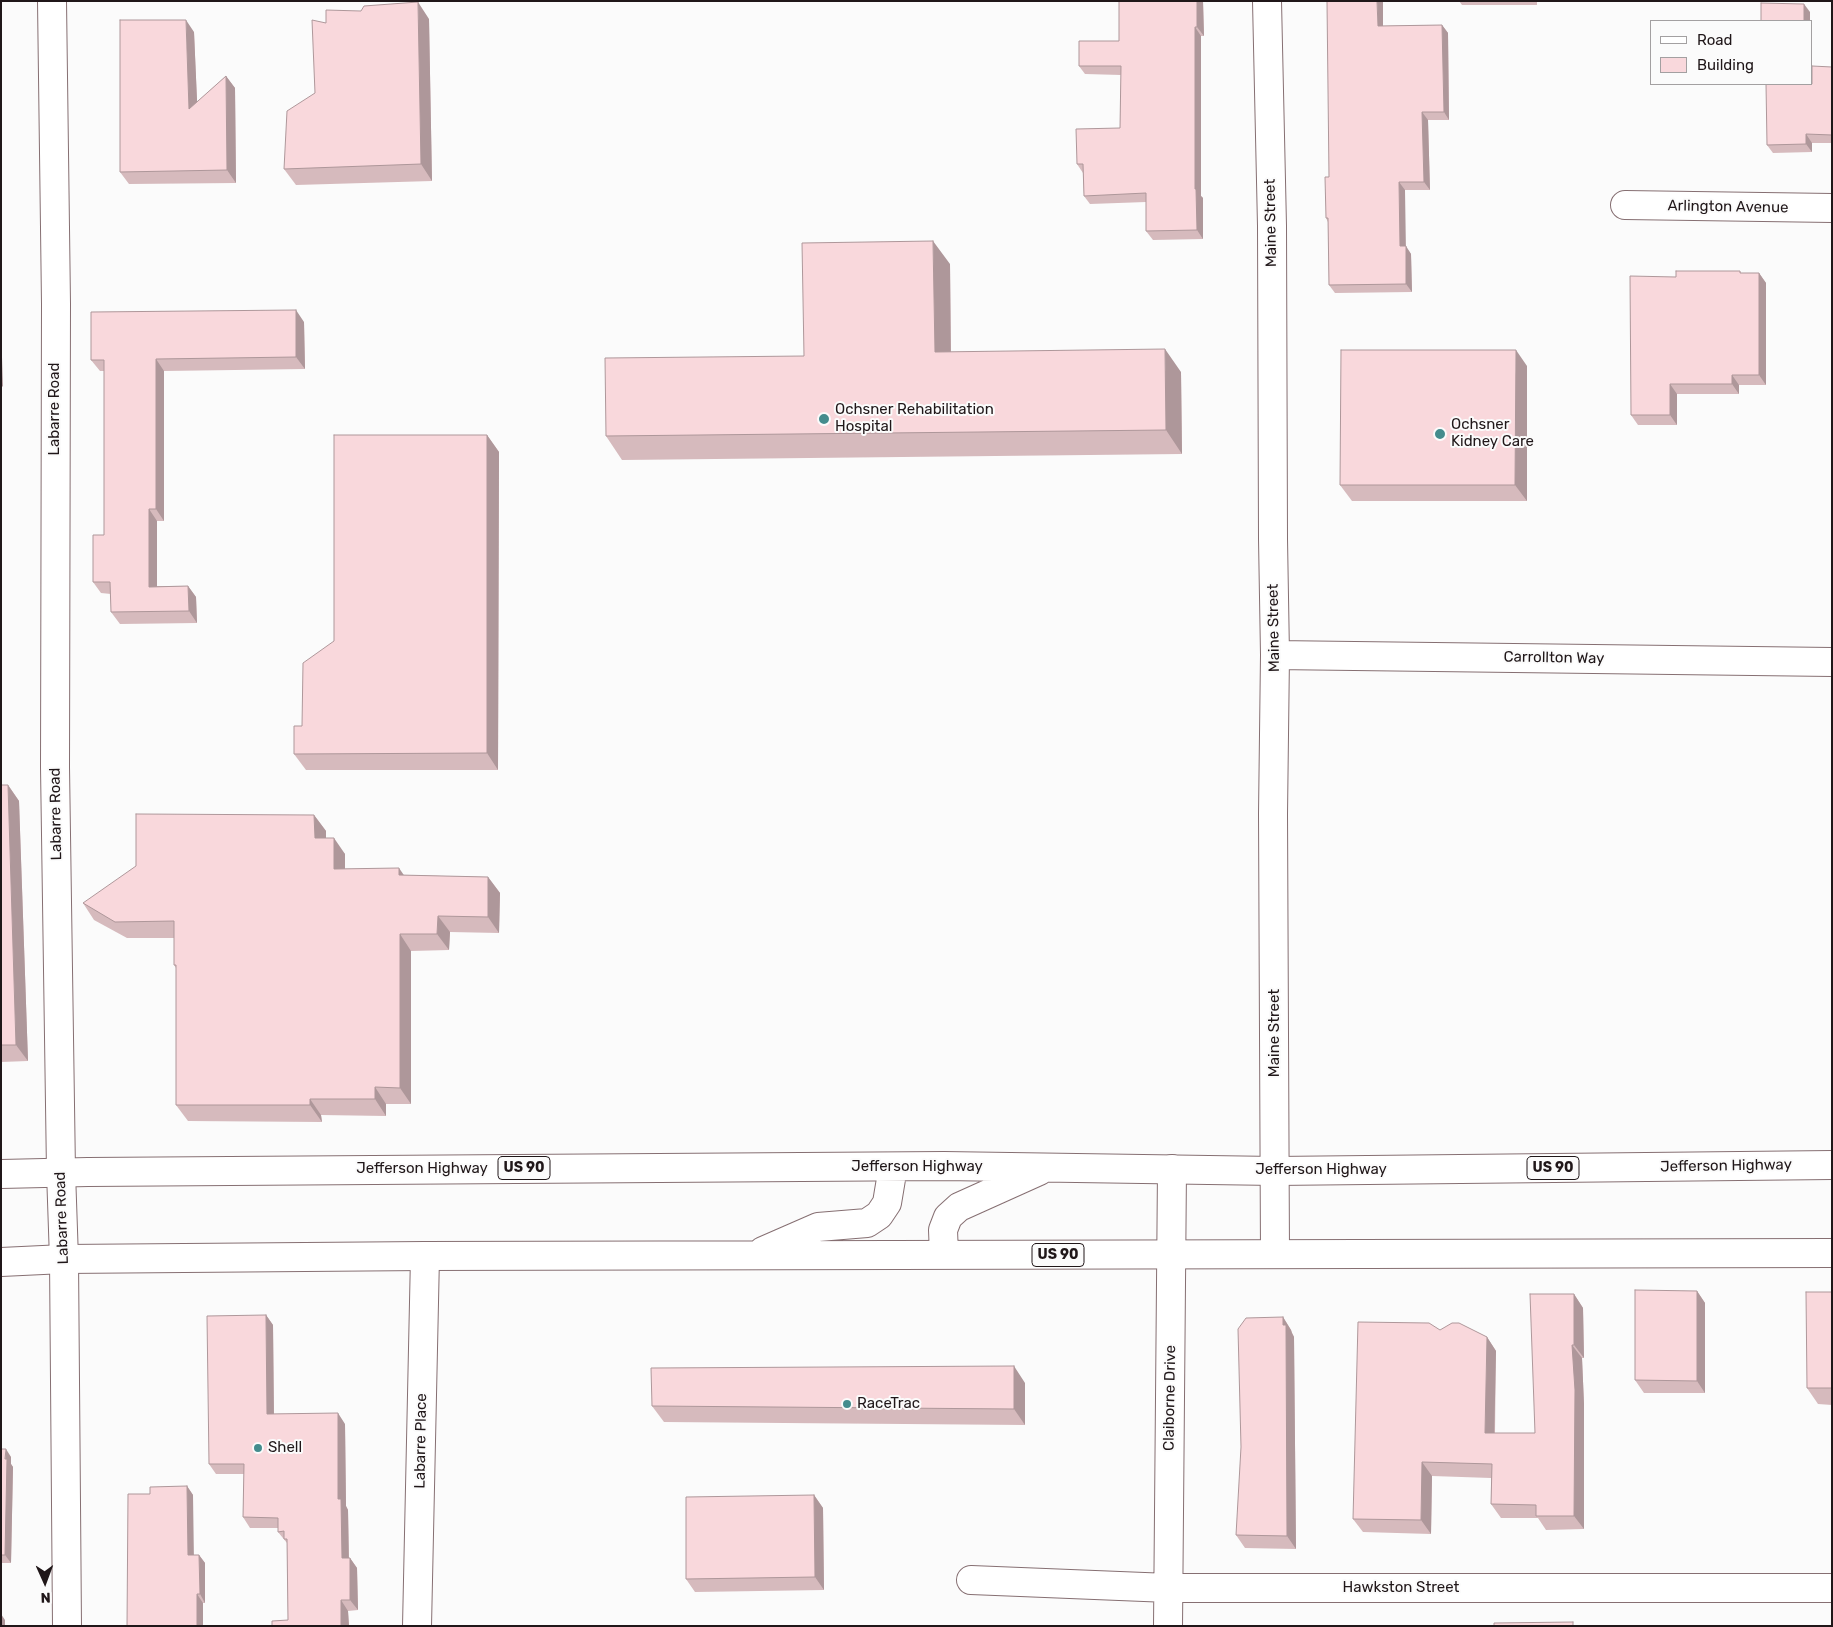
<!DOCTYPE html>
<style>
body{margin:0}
#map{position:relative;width:1833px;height:1627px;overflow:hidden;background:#fbfbfb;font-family:Rubik,sans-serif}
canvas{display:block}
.frame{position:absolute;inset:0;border:2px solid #201719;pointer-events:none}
.legend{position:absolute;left:1650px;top:20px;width:162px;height:65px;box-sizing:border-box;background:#fbfbfb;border:1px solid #a3a0a1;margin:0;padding:6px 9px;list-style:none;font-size:15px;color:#201719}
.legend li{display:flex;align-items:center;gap:10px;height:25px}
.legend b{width:25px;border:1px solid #a3a0a1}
.north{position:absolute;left:20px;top:1557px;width:50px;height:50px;-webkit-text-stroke:4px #fbfbfb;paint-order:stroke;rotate:178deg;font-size:14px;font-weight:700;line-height:20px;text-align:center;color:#201719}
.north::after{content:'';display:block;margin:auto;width:18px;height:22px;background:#201719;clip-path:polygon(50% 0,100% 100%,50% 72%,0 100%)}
</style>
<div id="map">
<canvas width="1833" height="1627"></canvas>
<div class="frame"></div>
<ul class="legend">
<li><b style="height:6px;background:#fff"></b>Road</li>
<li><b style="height:14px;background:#f9d8dc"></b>Building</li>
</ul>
<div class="north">N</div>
</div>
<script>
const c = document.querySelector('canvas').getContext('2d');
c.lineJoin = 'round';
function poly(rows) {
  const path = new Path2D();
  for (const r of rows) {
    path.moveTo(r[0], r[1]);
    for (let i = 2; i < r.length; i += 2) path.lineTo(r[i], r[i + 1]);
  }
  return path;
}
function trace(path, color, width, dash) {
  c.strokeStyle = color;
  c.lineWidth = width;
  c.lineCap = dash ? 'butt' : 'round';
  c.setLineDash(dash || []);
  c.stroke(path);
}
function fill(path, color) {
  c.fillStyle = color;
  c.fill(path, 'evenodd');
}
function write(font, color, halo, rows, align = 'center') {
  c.font = font + ' Rubik,sans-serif';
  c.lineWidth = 4;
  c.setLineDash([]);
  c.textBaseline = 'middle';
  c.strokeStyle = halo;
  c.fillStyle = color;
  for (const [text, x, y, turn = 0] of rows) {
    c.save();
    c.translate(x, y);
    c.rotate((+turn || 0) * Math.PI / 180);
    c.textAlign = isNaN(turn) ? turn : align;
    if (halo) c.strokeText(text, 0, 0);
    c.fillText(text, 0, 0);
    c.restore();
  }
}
const minor = poly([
 [52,1,56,304,55,767,61,1172,64,1259,67,1626],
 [1267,1,1272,226,1273,539,1275,655,1273,814,1275,1254],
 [1625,205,1832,208],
 [1275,655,1832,662],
 [971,1580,1169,1588,1832,1588],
 [417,1626,425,1256],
 [1168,1626,1172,1169]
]);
const major = poly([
 [1,1174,88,1172,944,1166,1275,1171,1832,1165],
 [763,1251,818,1227,867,1223,879,1215,887,1203,893,1167],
 [944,1255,943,1230,948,1217,959,1207,1039,1171],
 [1,1262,64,1259,425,1256,1832,1253]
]);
trace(minor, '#866f72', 30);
trace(major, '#866f72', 30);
trace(minor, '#fff', 28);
trace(major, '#fff', 28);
fill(poly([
 [1203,1,1204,36,1201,36,1201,196,1203,198,1203,239,1153,240,1146,231,1146,202,1090,204,1084,196,1083,173,1077,164,1120,128,1121,75,1085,74,1079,66,1119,41],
 [1383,1,1383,26,1442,25,1448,33,1449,120,1428,120,1430,190,1405,190,1405,246,1411,254,1412,292,1335,293,1329,285,1328,222,1326,218,1329,177],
 [1459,1,1537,1,1537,5,1462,5],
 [429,19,432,181,296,185,284,169,315,93,326,23],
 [194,32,197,102,226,76,235,88,236,183,129,184,120,172],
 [1832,67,1832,143,1812,143,1812,152,1773,153,1767,145],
 [950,264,951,352,1181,372,1182,454,622,460,606,436,804,356],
 [1740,271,1741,273,1759,273,1766,283,1766,385,1739,385,1739,394,1677,394,1677,425,1638,425,1631,415,1676,277],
 [304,322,305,369,164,371,164,521,157,521,157,586,188,586,196,597,197,623,120,624,111,612,111,594,101,593,93,582,104,535,104,371,100,371,91,360],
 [1527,366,1527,501,1352,501,1340,485],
 [487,435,499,452,498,770,306,770,294,754,302,726,334,641],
 [1,785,8,785,19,801,28,1061,1,1062],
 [314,815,326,831,326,838,345,854,345,869,404,875,488,877,500,893,499,933,450,932,449,950,411,951,411,1104,386,1104,386,1116,321,1115,322,1122,188,1121,176,1105,176,968,174,965,174,938,127,938,94,920,83,903],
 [1697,1291,1705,1303,1705,1393,1644,1393,1635,1380],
 [1832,1292,1832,1405,1818,1404,1807,1388],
 [1574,1294,1583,1308,1584,1358,1582,1358,1584,1404,1584,1529,1546,1530,1538,1518,1501,1518,1491,1504,1491,1478,1432,1476,1431,1534,1363,1532,1353,1519,1440,1330,1487,1337,1496,1351,1495,1433,1535,1433],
 [266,1315,273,1325,274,1414,345,1424,346,1506,348,1510,349,1558,350,1558,357,1568,358,1610,348,1611,349,1626,272,1626,288,1620,287,1543,278,1532,278,1528,250,1528,243,1517,244,1474,216,1474,209,1464],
 [1283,1317,1291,1330,1292,1333,1294,1337,1296,1549,1245,1548,1236,1535],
 [1025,1383,1025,1425,664,1422,652,1406],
 [1,1449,11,1457,11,1464,13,1467,11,1563,1,1563],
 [187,1486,193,1495,193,1555,199,1555,205,1563,205,1603,203,1603,203,1626,127,1626,150,1494],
 [814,1495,823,1508,824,1590,695,1592,686,1579]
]), '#d6babd');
fill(poly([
 [1197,1,1203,1,1204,36,1197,27],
 [1377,1,1383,1,1383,34,1378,26],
 [418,2,429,19,432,181,421,164],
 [1804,4,1810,12,1810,21,1804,21],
 [186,20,194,32,198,122,189,109],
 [1442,25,1448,33,1449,120,1444,112],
 [1195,27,1201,36,1201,196,1203,198,1203,239,1197,230,1195,189],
 [226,76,235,88,236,183,227,170],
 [1422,112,1428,120,1430,190,1424,182],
 [1806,134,1812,143,1812,152,1806,144],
 [1399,182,1405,190,1406,254,1400,246],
 [933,241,950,264,951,375,935,352],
 [1406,246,1411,254,1412,292,1406,284],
 [1759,273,1766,283,1766,385,1759,375],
 [296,310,304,322,305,369,296,357],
 [1,327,3,387,1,385],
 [1165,349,1181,372,1182,454,1166,430],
 [1516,350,1527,366,1527,501,1515,485],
 [156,359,164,371,164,521,156,509],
 [1732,375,1739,385,1739,394,1732,384],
 [1670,384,1677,394,1677,425,1670,415],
 [487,435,499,452,498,770,487,753],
 [149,509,157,521,157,598,149,587],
 [188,586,196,597,197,623,189,611],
 [8,785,19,801,28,1061,16,1045],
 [314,815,326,831,326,854,315,838],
 [334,838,345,854,345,885,334,869],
 [399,868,410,884,399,875],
 [488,877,500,893,499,933,488,917],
 [438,916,450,932,449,950,437,934],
 [400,934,411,951,411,1104,400,1088],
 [375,1087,386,1104,386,1116,375,1099],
 [310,1099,321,1115,322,1122,310,1105],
 [1697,1291,1705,1303,1705,1393,1697,1381],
 [1574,1294,1583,1308,1584,1358,1574,1345],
 [266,1315,273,1325,274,1424,267,1414],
 [1283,1317,1291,1330,1292,1333,1294,1337,1296,1549,1287,1536],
 [1487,1337,1496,1351,1494,1447,1485,1433],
 [1572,1345,1582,1358,1584,1404,1584,1529,1574,1516],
 [1014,1366,1025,1383,1025,1425,1014,1409],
 [338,1413,345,1424,346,1506,348,1510,349,1569,342,1558,338,1499],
 [6,1449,11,1457,11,1464,13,1467,11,1563,5,1555],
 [1422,1462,1432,1476,1431,1534,1421,1520],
 [187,1486,193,1495,194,1563,188,1555],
 [814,1495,823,1508,824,1590,815,1577],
 [199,1555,205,1563,205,1603,200,1594],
 [350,1558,357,1568,358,1610,350,1600],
 [197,1594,203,1603,203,1626,197,1626],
 [341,1600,348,1611,349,1626,341,1626],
 [1,1614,5,1620,5,1626,1,1626]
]), '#ae979a');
const building = poly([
 [1119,1,1197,1,1197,27,1195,27,1195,189,1196,189,1197,230,1146,231,1146,193,1084,196,1083,164,1077,164,1076,129,1120,128,1121,66,1079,66,1079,41,1119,41,1119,1],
 [1327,1,1377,1,1378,26,1442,25,1444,112,1422,112,1424,182,1399,182,1400,246,1406,246,1406,284,1329,285,1328,218,1326,218,1325,177,1329,177,1327,1],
 [418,2,421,164,284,169,287,111,315,93,312,20,326,23,326,10,361,11,364,6,418,2],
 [1761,3,1804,4,1804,21,1761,21,1761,3],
 [120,20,186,20,189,109,226,76,227,170,120,172,120,20],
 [1812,66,1832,67,1832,135,1806,134,1806,144,1767,145,1766,84,1812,84,1812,66],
 [933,241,935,352,1165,349,1166,430,606,436,605,358,804,356,802,243,933,241],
 [1676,271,1740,271,1740,273,1759,273,1759,375,1732,375,1732,384,1670,384,1670,415,1631,415,1630,276,1676,277,1676,271],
 [296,310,296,357,156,359,156,509,149,509,149,587,188,586,189,611,111,612,110,582,93,582,93,535,104,535,104,360,91,360,91,312,296,310],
 [1341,350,1516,350,1515,485,1340,485,1341,350],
 [334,435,487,435,487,753,294,754,294,726,302,726,303,663,334,641,334,435],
 [1,785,8,785,16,1045,1,1045,1,785],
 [136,814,314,815,315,838,334,838,334,869,399,868,399,875,488,877,488,917,438,916,437,934,400,934,400,1088,375,1087,375,1099,310,1099,310,1105,176,1105,176,965,174,965,174,921,115,922,83,903,136,866,136,814],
 [1635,1290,1697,1291,1697,1381,1635,1380,1635,1290],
 [1806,1292,1832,1292,1832,1388,1807,1388,1806,1292],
 [1530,1294,1574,1294,1574,1345,1572,1345,1575,1390,1574,1516,1536,1516,1536,1505,1491,1504,1492,1464,1422,1462,1421,1520,1353,1519,1358,1322,1429,1323,1440,1330,1452,1323,1459,1323,1487,1337,1485,1433,1535,1433,1530,1294],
 [266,1315,267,1414,338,1413,338,1499,341,1499,342,1558,350,1558,350,1600,341,1600,341,1626,272,1626,272,1621,288,1620,287,1539,284,1539,284,1531,278,1532,278,1518,243,1517,244,1464,209,1464,207,1316,266,1315],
 [1283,1317,1283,1325,1286,1325,1287,1536,1236,1535,1241,1447,1238,1329,1246,1318,1283,1317],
 [1014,1366,1014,1409,652,1406,651,1368,1014,1366],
 [1,1449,6,1449,5,1459,7,1459,5,1555,1,1555,1,1449],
 [187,1486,188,1555,199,1555,200,1594,197,1594,197,1626,127,1626,128,1494,150,1494,150,1487,187,1486],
 [814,1495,815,1577,686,1579,686,1497,814,1495],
 [1573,1622,1573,1626,1494,1626,1494,1623,1573,1622]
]);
fill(building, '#f9d8dc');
trace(building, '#ae979a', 1);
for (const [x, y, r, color] of [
 [824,419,6,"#448c8d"],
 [1440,434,6,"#448c8d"],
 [847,1404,5,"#448c8d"],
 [258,1448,5,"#448c8d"]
]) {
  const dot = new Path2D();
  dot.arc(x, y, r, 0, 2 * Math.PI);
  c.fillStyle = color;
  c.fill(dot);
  trace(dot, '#fbfbfb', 2);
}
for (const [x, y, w] of [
 [524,1168,52],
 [1553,1168,52],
 [1058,1255,52]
]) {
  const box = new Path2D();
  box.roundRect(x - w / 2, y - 11.5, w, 23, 4);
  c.fillStyle = '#fbfbfb';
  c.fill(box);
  trace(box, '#201719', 1);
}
write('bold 14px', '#201719', null, [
 ["US 90",524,1168],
 ["US 90",1553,1168],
 ["US 90",1058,1255]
]);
write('15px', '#201719', '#fbfbfb', [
 ["Arlington Avenue",1728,207,1],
 ["Maine Street",1271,223,-91],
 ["Labarre Road",55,409,-90],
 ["Maine Street",1274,628,-91],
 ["Carrollton Way",1554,658,1],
 ["Labarre Road",56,814,-91],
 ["Maine Street",1275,1033,-90],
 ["Jefferson Highway",1726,1166,-1],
 ["Jefferson Highway",917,1167],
 ["Jefferson Highway",422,1169],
 ["Jefferson Highway",1321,1170],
 ["Labarre Road",62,1218,-92],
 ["Claiborne Drive",1170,1398,-89],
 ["Labarre Place",421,1441,-89],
 ["Hawkston Street",1401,1588]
]);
write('15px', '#201719', '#fbfbfb', [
 ["Ochsner Rehabilitation",835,410],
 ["Hospital",835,427],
 ["Ochsner",1451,425],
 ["Kidney Care",1451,442],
 ["RaceTrac",857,1404],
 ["Shell",268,1448]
], 'left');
</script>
